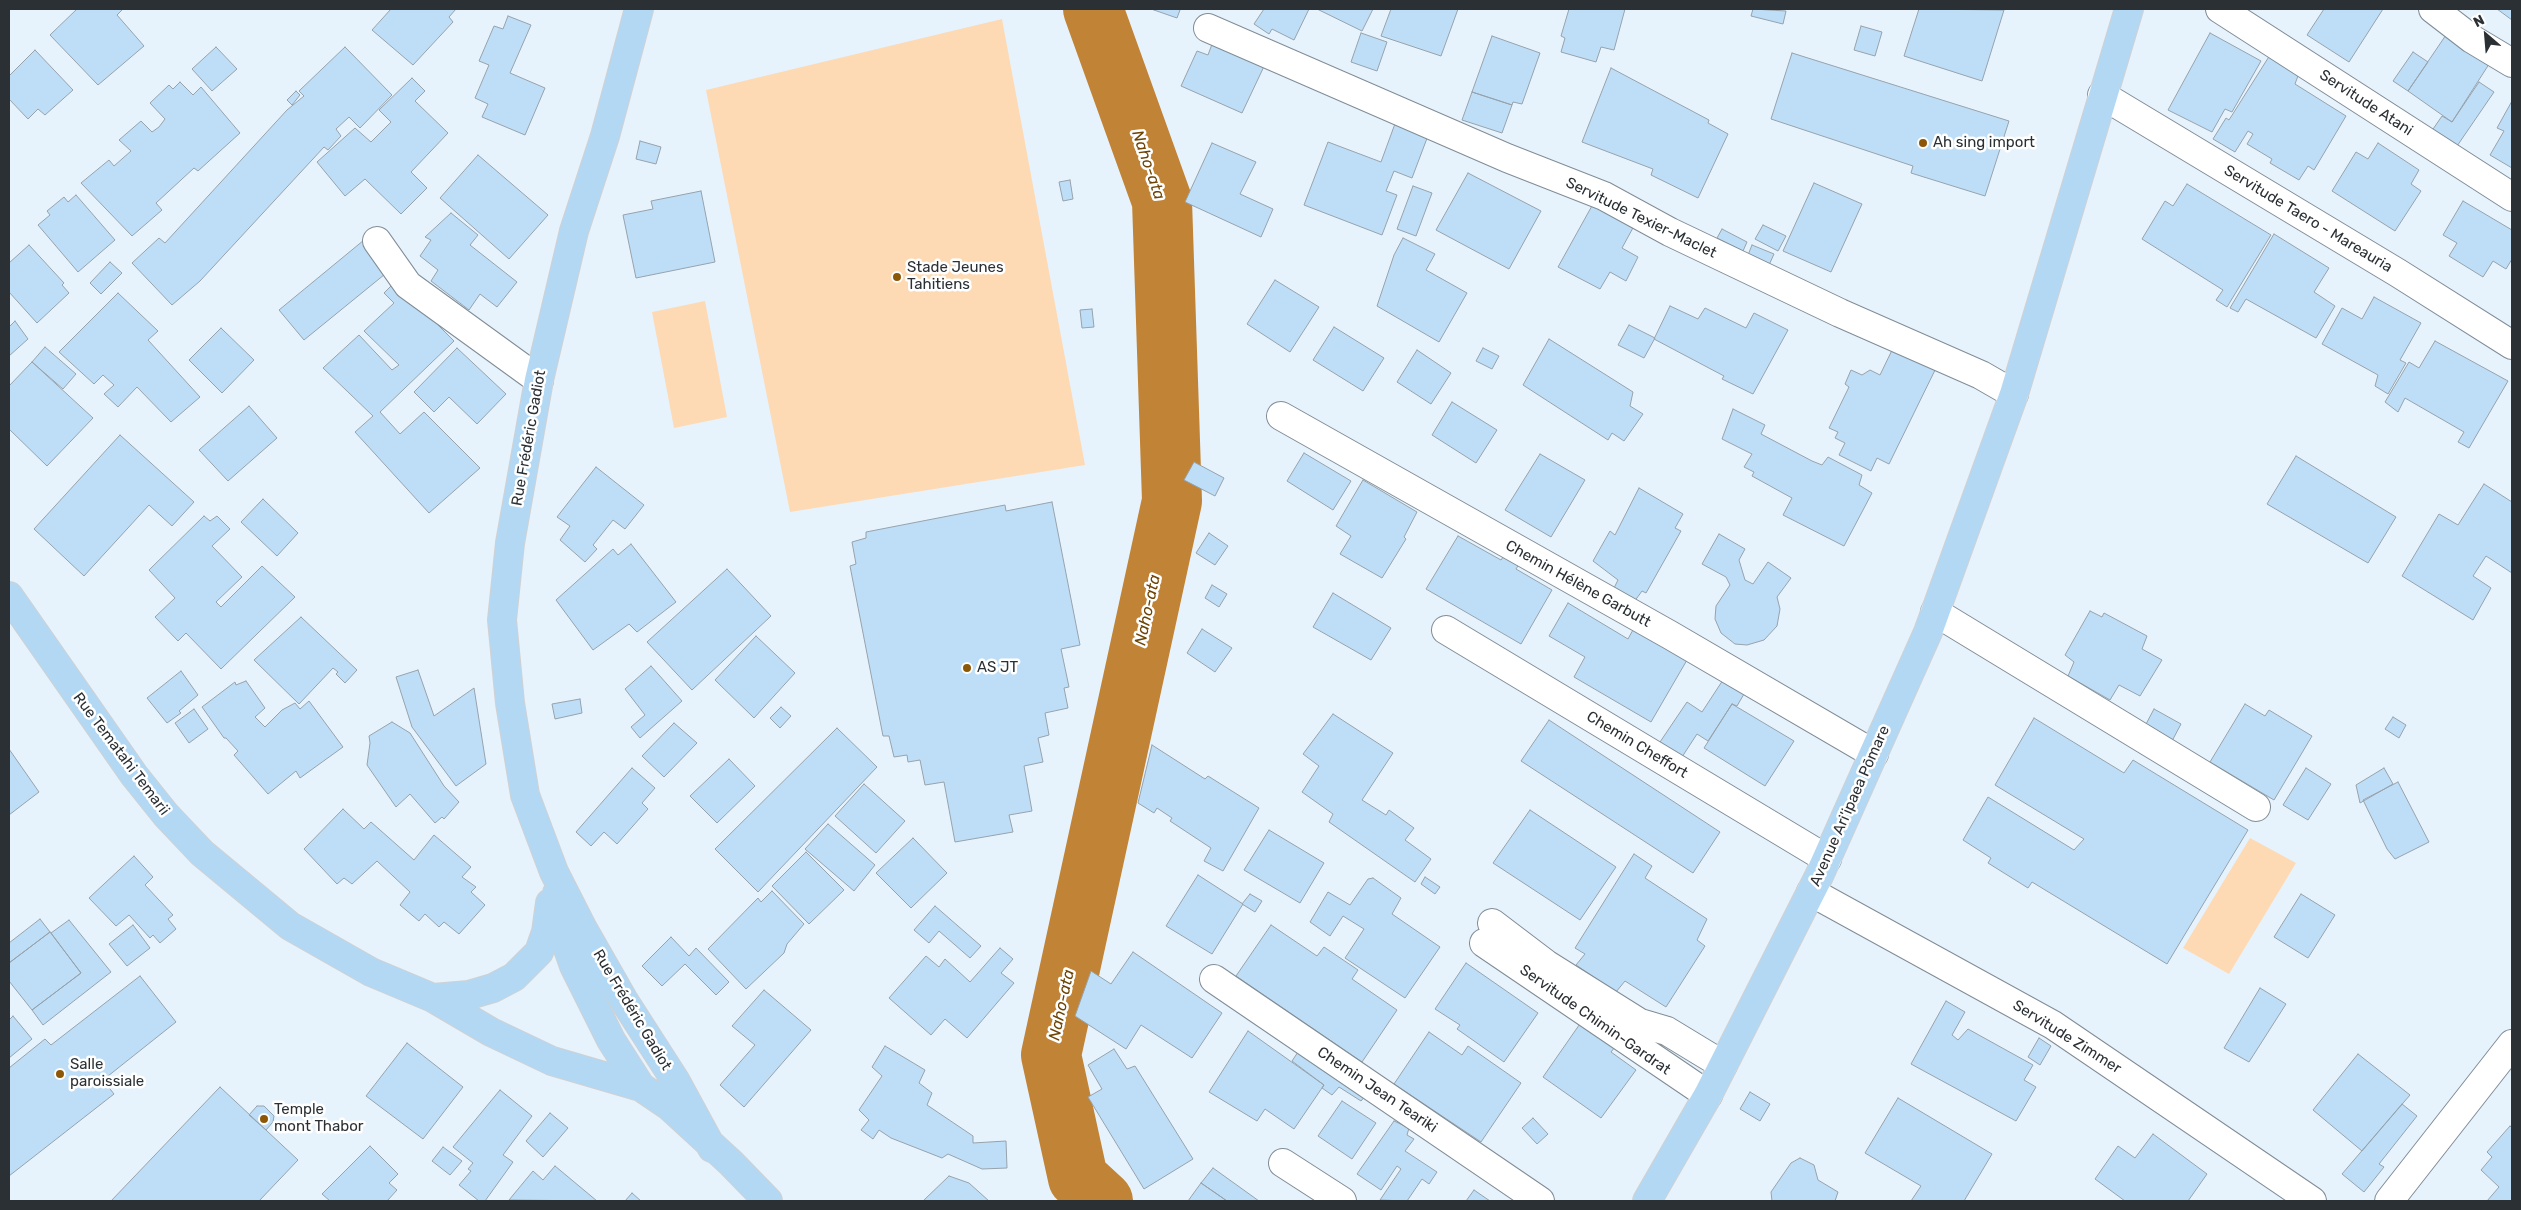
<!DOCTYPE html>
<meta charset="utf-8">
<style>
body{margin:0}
#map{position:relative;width:2521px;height:1210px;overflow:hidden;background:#e6f3fd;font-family:Rubik,sans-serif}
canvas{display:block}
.frame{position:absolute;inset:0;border:10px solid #2b3034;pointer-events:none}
.north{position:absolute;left:2461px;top:10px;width:50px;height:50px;-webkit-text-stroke:4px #fff;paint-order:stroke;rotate:333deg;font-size:14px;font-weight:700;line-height:20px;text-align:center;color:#2b3034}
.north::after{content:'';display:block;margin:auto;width:18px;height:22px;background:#2b3034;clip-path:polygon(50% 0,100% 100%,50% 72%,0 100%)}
</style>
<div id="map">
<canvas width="2521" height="1210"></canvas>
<div class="frame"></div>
<div class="north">N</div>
</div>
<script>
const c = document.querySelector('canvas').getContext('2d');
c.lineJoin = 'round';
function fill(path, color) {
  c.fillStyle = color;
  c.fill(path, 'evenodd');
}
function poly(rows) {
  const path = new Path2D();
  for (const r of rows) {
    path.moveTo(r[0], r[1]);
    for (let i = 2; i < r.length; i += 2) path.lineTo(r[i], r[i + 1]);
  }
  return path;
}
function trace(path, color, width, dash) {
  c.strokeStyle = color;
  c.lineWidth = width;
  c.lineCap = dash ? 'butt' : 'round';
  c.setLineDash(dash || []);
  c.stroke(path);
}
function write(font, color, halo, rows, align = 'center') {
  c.font = font + ' Rubik,sans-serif';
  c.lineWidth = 5;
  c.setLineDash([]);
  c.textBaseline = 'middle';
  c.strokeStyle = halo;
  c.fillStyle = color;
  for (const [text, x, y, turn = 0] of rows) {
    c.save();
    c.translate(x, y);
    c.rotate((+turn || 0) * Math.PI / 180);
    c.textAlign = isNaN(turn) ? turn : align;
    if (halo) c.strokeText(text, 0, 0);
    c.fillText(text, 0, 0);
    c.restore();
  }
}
fill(poly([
 [1002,19,1085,465,790,512,706,90],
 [705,301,727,417,674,428,652,312],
 [2250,838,2296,863,2229,974,2183,948]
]), '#fddab4');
trace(poly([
 [1093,9,1162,201,1172,501,1051,1055,1078,1178,1103,1201]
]), '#c18335', 60);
const building = poly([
 [77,9,123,9,117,15,144,46,98,85,50,35,77,9],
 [391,9,456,9,449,17,453,22,413,65,372,30,391,9],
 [1151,9,1178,9,1180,10,1177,18,1151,9],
 [1264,9,1309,9,1294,40,1272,29,1269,34,1254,24,1264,9],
 [1317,9,1373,9,1362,31,1317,9],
 [1391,9,1458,9,1441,56,1381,36,1391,9],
 [1569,9,1625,9,1614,50,1601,47,1596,62,1561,52,1565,38,1561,36,1569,9],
 [1753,9,1786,11,1783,24,1751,16,1753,9],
 [1919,9,2004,10,1982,81,1904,56,1919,9],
 [2324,9,2383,9,2349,62,2307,35,2324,9],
 [2497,9,2512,9,2512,20,2497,9],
 [508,16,531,25,510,73,545,88,525,135,482,117,488,104,475,98,489,65,479,61,494,26,503,29,508,16],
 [1861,26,1882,32,1875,56,1854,50,1861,26],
 [2448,32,2491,61,2452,122,2408,91,2448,32],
 [1361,33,1387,42,1377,71,1351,62,1361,33],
 [2210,33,2261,61,2232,112,2225,109,2212,132,2168,110,2210,33],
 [1215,36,1267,60,1242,113,1181,86,1197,51,1208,55,1215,36],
 [1492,36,1540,53,1522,104,1513,102,1512,105,1472,92,1492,36],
 [216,47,237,69,212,91,192,69,216,47],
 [345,47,392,95,360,128,349,117,336,129,341,136,328,150,324,147,200,281,172,305,132,263,159,238,165,243,287,110,304,96,299,91,345,47],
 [35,50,73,90,45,115,38,109,28,119,9,99,9,76,35,50],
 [2413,52,2428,62,2408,91,2393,81,2413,52],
 [1792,53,2009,121,1985,196,1911,173,1913,166,1771,119,1792,53],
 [2270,55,2299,73,2295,84,2346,116,2314,170,2308,166,2299,180,2270,163,2272,159,2247,144,2253,134,2248,131,2235,152,2213,139,2226,118,2229,120,2270,55],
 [1611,68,1709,120,1708,123,1728,134,1698,198,1651,175,1653,169,1582,142,1611,68],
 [412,78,425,91,415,101,448,133,411,172,427,188,401,214,365,179,345,196,317,162,355,128,371,142,391,122,379,110,412,78],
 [180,82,193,95,201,87,240,133,198,171,194,168,156,203,162,210,132,236,81,183,109,160,114,166,131,151,119,140,141,121,152,132,159,127,165,119,150,103,169,85,173,89,180,82],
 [2479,82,2494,92,2455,149,2431,132,2442,116,2452,122,2479,82],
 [296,91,300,95,292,105,287,100,296,91],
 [1472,92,1512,105,1502,133,1462,120,1472,92],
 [2512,101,2512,168,2490,155,2504,131,2497,128,2512,101],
 [1396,121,1429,133,1412,178,1394,171,1386,191,1397,195,1382,235,1304,205,1328,142,1381,162,1396,121],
 [640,141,661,147,656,164,636,159,640,141],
 [1212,143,1256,162,1240,194,1273,209,1261,237,1185,202,1212,143],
 [2378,143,2419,170,2411,184,2421,191,2395,231,2332,191,2356,152,2368,159,2378,143],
 [478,155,548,215,509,259,440,198,478,155],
 [1468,173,1541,211,1509,269,1436,230,1468,173],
 [1070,180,1073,199,1063,201,1059,182,1070,180],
 [1814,183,1862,204,1831,272,1783,251,1814,183],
 [2187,184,2271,235,2227,307,2216,300,2223,290,2142,239,2165,201,2173,206,2187,184],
 [1413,186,1432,193,1416,236,1397,229,1413,186],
 [701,191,715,262,636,278,623,215,653,209,651,201,701,191],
 [76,195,115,240,78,272,38,225,50,215,47,211,64,197,68,202,76,195],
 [2463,201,2512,230,2512,259,2506,269,2493,261,2483,277,2449,256,2457,243,2443,235,2463,201],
 [1593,204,1634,226,1622,248,1638,257,1626,281,1610,272,1600,289,1558,267,1593,204],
 [451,213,478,235,470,245,517,282,497,307,480,294,469,310,431,281,438,270,420,256,431,240,425,237,451,213],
 [1763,225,1786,236,1778,251,1755,239,1763,225],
 [1722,229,1747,242,1743,251,1717,238,1722,229],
 [2274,234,2329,268,2314,292,2335,306,2316,338,2246,299,2238,312,2230,308,2274,234],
 [1403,238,1435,254,1426,270,1467,293,1439,342,1377,306,1394,255,1403,238],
 [364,240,390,270,304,340,279,310,364,240],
 [29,245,64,283,62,285,69,293,37,323,9,292,9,263,29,245],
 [1752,245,1774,254,1769,265,1748,255,1752,245],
 [110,262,122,273,101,294,90,283,110,262],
 [1275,280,1319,307,1290,352,1247,324,1275,280],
 [395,282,454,341,380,412,400,434,424,412,480,468,429,513,355,432,373,416,323,368,359,335,392,370,399,365,364,331,394,303,384,293,395,282],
 [118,293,158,331,148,340,200,397,171,422,137,387,118,407,104,394,114,385,103,375,94,384,59,352,118,293],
 [2374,297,2421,323,2400,360,2406,363,2388,394,2375,386,2378,375,2322,344,2342,308,2362,319,2374,297],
 [1670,306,1698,319,1705,308,1746,328,1754,313,1788,330,1753,394,1722,379,1724,376,1654,339,1670,306],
 [1092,309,1094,327,1082,328,1080,310,1092,309],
 [15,321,28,339,9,356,9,327,15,321],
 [1629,325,1655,338,1644,358,1618,345,1629,325],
 [1334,327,1384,358,1363,391,1313,360,1334,327],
 [221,328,254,360,222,393,189,360,221,328],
 [1549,339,1633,392,1630,406,1643,414,1624,441,1612,433,1608,440,1523,385,1549,339],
 [2435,341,2508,381,2469,448,2458,442,2464,432,2405,398,2398,412,2385,402,2409,362,2419,368,2435,341],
 [1895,344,1938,364,1889,464,1877,458,1871,471,1839,455,1845,443,1835,438,1838,432,1829,428,1849,387,1845,384,1851,370,1862,375,1870,370,1880,375,1895,344],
 [45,347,76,374,63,389,32,362,45,347],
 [457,348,506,394,477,424,449,397,434,412,414,392,457,348],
 [1483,348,1499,356,1492,369,1476,361,1483,348],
 [1417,350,1451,373,1431,404,1397,382,1417,350],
 [32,362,93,418,47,466,9,429,9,386,32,362],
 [1452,402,1497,430,1476,463,1432,435,1452,402],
 [249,406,277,438,228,481,199,450,249,406],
 [1733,409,1765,425,1761,434,1812,461,1822,465,1828,457,1862,475,1859,485,1872,493,1844,546,1783,515,1792,498,1752,476,1754,472,1744,467,1752,454,1722,439,1733,409],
 [120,435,194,502,172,526,149,505,84,576,34,529,120,435],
 [1304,453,1351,481,1333,510,1287,481,1304,453],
 [1540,454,1585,480,1551,537,1505,510,1540,454],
 [2296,456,2396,517,2368,563,2267,504,2296,456],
 [1194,462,1224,478,1215,496,1184,480,1194,462],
 [596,467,644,505,625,529,613,520,593,545,597,549,585,562,560,540,570,526,557,517,596,467],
 [1363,480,1417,512,1404,537,1406,539,1382,578,1340,554,1351,536,1336,526,1363,480],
 [2484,484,2512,502,2512,573,2486,556,2473,576,2491,588,2473,620,2402,576,2439,514,2458,525,2484,484],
 [1639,488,1683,514,1675,528,1681,531,1646,593,1642,591,1634,602,1613,590,1618,580,1593,561,1610,531,1615,535,1639,488],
 [263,499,298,533,277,556,241,522,263,499],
 [1052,502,1080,645,1061,649,1069,687,1064,688,1068,708,1045,713,1049,735,1038,738,1043,762,1024,766,1032,811,1009,815,1013,832,955,842,944,782,925,785,920,760,908,762,907,755,894,757,889,736,883,736,850,566,856,564,852,542,866,538,866,532,1005,505,1006,511,1052,502],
 [204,516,210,521,217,516,230,529,212,546,242,577,216,602,221,607,262,566,295,597,221,669,186,633,178,641,155,617,175,598,149,570,204,516],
 [1209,533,1228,546,1215,565,1196,553,1209,533],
 [1719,534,1745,549,1739,560,1745,580,1753,584,1768,562,1791,578,1777,597,1780,609,1777,626,1764,640,1747,645,1735,644,1721,633,1715,619,1716,606,1730,585,1726,577,1702,564,1719,534],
 [1458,536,1501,560,1506,553,1521,561,1516,569,1552,590,1521,644,1426,589,1458,536],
 [631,544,676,602,637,632,629,624,593,650,556,600,613,549,618,555,631,544],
 [727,569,771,616,692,690,647,642,727,569],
 [1212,585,1227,594,1219,607,1205,598,1212,585],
 [1333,593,1391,628,1371,660,1313,627,1333,593],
 [1568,603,1628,639,1634,628,1687,660,1651,722,1574,677,1585,657,1549,636,1568,603],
 [2090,611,2102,617,2104,613,2147,636,2142,649,2162,660,2140,696,2119,685,2110,700,2068,676,2074,662,2065,655,2090,611],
 [301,617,357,670,345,683,336,674,338,672,333,668,299,704,254,660,301,617],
 [1202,629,1232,648,1215,672,1187,653,1202,629],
 [756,636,795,673,754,718,715,680,756,636],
 [651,666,682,701,640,738,631,727,645,715,625,689,651,666],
 [418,670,434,716,474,688,486,764,456,786,412,727,396,677,418,670],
 [181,671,198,695,179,711,181,713,167,723,147,698,181,671],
 [1723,680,1744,694,1737,706,1732,704,1708,741,1697,734,1682,757,1660,742,1687,702,1702,712,1723,680],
 [246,681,265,708,255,717,265,727,282,710,295,703,300,709,309,701,343,747,300,778,296,771,268,794,234,755,238,751,226,738,224,738,202,707,235,682,236,685,246,681],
 [580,699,582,713,555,719,552,704,580,699],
 [1732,704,1794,741,1765,786,1704,748,1732,704],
 [2245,704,2265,716,2269,710,2312,736,2274,800,2210,762,2245,704],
 [781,707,791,716,780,728,770,718,781,707],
 [194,709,208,729,189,743,175,723,194,709],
 [2154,709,2181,724,2172,741,2145,726,2154,709],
 [1333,714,1393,753,1362,800,1386,815,1389,810,1414,828,1405,840,1431,859,1415,882,1329,822,1333,814,1302,792,1319,766,1303,754,1333,714],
 [2393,717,2406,725,2399,738,2385,729,2393,717],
 [2034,718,2124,773,2133,760,2248,830,2167,964,2032,882,2028,888,1988,863,1991,858,1963,840,1988,797,2074,850,2084,839,1995,785,2034,718],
 [1549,720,1720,832,1693,873,1521,761,1549,720],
 [392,722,410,733,444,786,459,802,444,819,442,817,435,823,410,794,396,807,367,765,370,743,369,736,392,722],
 [674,723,697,743,664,777,642,756,674,723],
 [837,728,877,767,758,892,715,849,837,728],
 [1152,745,1205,779,1208,776,1259,808,1223,871,1204,861,1211,848,1170,821,1172,818,1157,808,1154,813,1138,803,1152,745],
 [9,749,39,792,9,815,9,749],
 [729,759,755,786,717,823,690,796,729,759],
 [632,768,655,788,642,803,648,809,617,844,604,832,591,846,576,832,632,768],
 [2306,768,2331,784,2308,820,2283,805,2306,768],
 [2384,768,2393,784,2360,803,2356,785,2384,768],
 [2398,782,2429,842,2395,859,2387,849,2363,800,2398,782],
 [864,784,905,821,876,853,835,816,864,784],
 [343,809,364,829,371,822,414,860,434,835,471,867,462,877,476,887,471,892,485,905,459,934,444,922,439,927,425,914,419,921,400,905,410,892,377,861,352,884,344,878,337,884,304,849,343,809],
 [1530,810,1616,867,1580,920,1493,863,1530,810],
 [828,824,875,865,854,891,805,849,828,824],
 [1269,830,1324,863,1300,903,1244,870,1269,830],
 [913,838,947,873,911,908,876,873,913,838],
 [806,852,844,890,809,924,772,886,806,852],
 [1634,854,1652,866,1645,878,1707,919,1697,940,1705,946,1666,1007,1625,981,1616,992,1576,965,1585,954,1575,948,1634,854],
 [134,856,153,877,145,885,173,915,168,919,176,929,160,943,153,935,150,938,129,915,116,926,89,898,134,856],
 [1198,875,1243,904,1212,954,1166,926,1198,875],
 [1425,877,1440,887,1435,894,1421,884,1425,877],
 [1373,878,1401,898,1392,914,1440,947,1405,998,1345,958,1364,929,1343,916,1330,936,1310,922,1328,892,1350,905,1368,879,1373,878],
 [772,891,804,924,787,944,784,953,746,989,708,949,758,898,761,902,772,891],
 [1250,894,1262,901,1255,912,1242,904,1250,894],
 [2301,894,2335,915,2308,958,2274,937,2301,894],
 [935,906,981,946,970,958,939,931,929,943,914,930,935,906],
 [40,919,50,932,9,963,9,943,40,919],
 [69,920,111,972,43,1025,32,1010,81,973,51,933,69,920],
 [133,925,150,948,127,966,109,944,133,925],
 [1271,925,1317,956,1324,947,1358,970,1352,979,1397,1010,1362,1062,1236,976,1271,925],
 [50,932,81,973,32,1010,9,981,9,963,50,932],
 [671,937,689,956,696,948,729,982,716,995,685,964,662,986,642,966,671,937],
 [1000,948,1013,959,1001,973,1014,983,967,1038,945,1019,931,1035,889,998,926,956,939,967,945,959,970,982,1000,948],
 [1133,952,1222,1013,1192,1058,1141,1025,1126,1049,1075,1016,1091,971,1111,984,1133,952],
 [1466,963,1538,1013,1504,1062,1457,1029,1460,1025,1435,1009,1466,963],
 [140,976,176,1022,103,1080,114,1094,9,1176,9,1068,45,1039,51,1045,140,976],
 [2260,988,2286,1004,2249,1062,2224,1048,2260,988],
 [764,990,811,1030,744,1107,720,1085,755,1045,732,1026,764,990],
 [1946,1001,1965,1012,1952,1035,1958,1040,1968,1029,2033,1065,2024,1080,2036,1087,2016,1121,1911,1064,1946,1001],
 [13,1016,32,1039,9,1058,9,1020,13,1016],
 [1584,1018,1619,1042,1611,1052,1636,1070,1601,1118,1543,1077,1584,1018],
 [1248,1031,1324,1085,1294,1129,1265,1109,1257,1121,1209,1092,1248,1031],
 [1429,1032,1462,1055,1468,1046,1521,1083,1481,1142,1394,1084,1429,1032],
 [2039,1038,2051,1046,2040,1065,2028,1057,2039,1038],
 [407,1043,463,1087,423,1139,366,1096,407,1043],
 [885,1046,925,1070,919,1083,932,1093,927,1105,973,1136,973,1143,1006,1141,1007,1168,982,1169,948,1154,942,1158,891,1138,879,1130,873,1139,861,1130,869,1120,859,1110,882,1076,872,1067,885,1046],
 [1114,1049,1127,1069,1135,1066,1193,1159,1144,1189,1088,1097,1102,1089,1088,1065,1114,1049],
 [1300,1049,1367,1094,1361,1101,1339,1087,1332,1095,1322,1088,1324,1085,1292,1061,1300,1049],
 [2358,1054,2410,1095,2362,1151,2313,1110,2358,1054],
 [220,1087,298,1160,259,1201,111,1201,220,1087],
 [500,1090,532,1116,503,1155,513,1162,485,1201,479,1201,459,1185,471,1171,468,1169,473,1163,453,1147,500,1090],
 [1750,1092,1770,1104,1760,1121,1740,1109,1750,1092],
 [1898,1098,1992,1154,1964,1201,1911,1201,1921,1186,1865,1153,1898,1098],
 [1342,1101,1376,1123,1352,1159,1318,1136,1342,1101],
 [2402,1104,2417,1116,2379,1164,2384,1167,2364,1192,2342,1174,2402,1104],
 [257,1106,264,1106,274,1116,273,1122,266,1130,249,1115,257,1106],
 [550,1113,568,1128,543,1157,526,1141,550,1113],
 [1533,1118,1548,1134,1537,1144,1522,1128,1533,1118],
 [1394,1121,1409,1128,1407,1135,1414,1139,1405,1151,1437,1172,1429,1184,1422,1179,1407,1201,1380,1200,1401,1169,1397,1166,1381,1190,1357,1174,1394,1121],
 [2510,1126,2512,1128,2512,1201,2487,1201,2499,1187,2481,1170,2492,1157,2487,1152,2510,1126],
 [2153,1134,2207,1174,2188,1201,2125,1201,2095,1179,2118,1146,2135,1158,2153,1134],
 [370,1146,398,1174,389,1183,397,1190,387,1201,330,1201,322,1194,370,1146],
 [443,1147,462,1161,450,1175,432,1161,443,1147],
 [1800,1158,1814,1165,1818,1180,1838,1192,1835,1201,1772,1201,1771,1192,1791,1163,1800,1158],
 [555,1166,597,1201,509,1200,533,1171,543,1180,555,1166],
 [1213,1168,1259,1201,1227,1201,1201,1183,1213,1168],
 [949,1176,969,1183,989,1201,923,1201,949,1176],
 [1201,1183,1227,1201,1188,1201,1201,1183],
 [1474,1190,1490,1201,1466,1201,1474,1190],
 [632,1193,641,1201,625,1201,632,1193]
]);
fill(building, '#bedef7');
trace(building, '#96a2ac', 1);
const minor = poly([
 [2220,9,2512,197],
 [2433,9,2472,39,2512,63],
 [1208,28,1507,158,1604,196,1670,232,1840,313,1981,375,2014,394],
 [2102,95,2398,273,2512,345],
 [377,241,408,285,539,380],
 [1281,416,1670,635,1874,754],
 [1935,612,2256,807],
 [1446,630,1827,859],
 [1811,892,2053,1025,2312,1201],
 [1492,923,1546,964,1640,1023,1667,1031,1723,1065],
 [1484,943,1708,1095],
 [1214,979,1540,1201],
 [1283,1163,1342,1201],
 [2389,1201,2512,1044]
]);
const major = poly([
 [639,9,605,136,574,231,539,380,510,543,502,620,510,703,525,795,554,872,583,929,623,999,675,1080,712,1148],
 [9,596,134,775,166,815,202,853,290,926,371,972,433,998,491,1032,552,1061,641,1087,669,1106,731,1163,768,1201],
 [557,893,562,932,574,966,611,1040,641,1087],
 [433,998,469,995,493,988,514,977,539,952,546,932,550,903],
 [1647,1201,1708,1095,1819,876,1928,632,2014,394,2129,9]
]);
trace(minor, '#818d96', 30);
trace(major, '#d0d1d2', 30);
trace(minor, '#fff', 28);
trace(major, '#b3d8f4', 28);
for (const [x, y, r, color] of [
 [1923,143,5,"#8c5706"],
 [897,277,5,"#8c5706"],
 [967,668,5,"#8c5706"],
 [60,1074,5,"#8c5706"],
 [264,1119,5,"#8c5706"]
]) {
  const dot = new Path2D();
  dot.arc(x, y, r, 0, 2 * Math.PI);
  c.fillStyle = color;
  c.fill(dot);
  trace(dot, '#fff', 2);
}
write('15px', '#2b3034', '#fff', [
 ["Servitude Atani",2366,103,33],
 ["Servitude Texier-Maclet",1641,218,26],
 ["Servitude Taero - Mareauria",2308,219,31],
 ["Rue Frédéric Gadiot",529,438,-80],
 ["Chemin Hélène Garbutt",1578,584,29],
 ["Chemin Cheffort",1637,745,31],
 ["Rue Tematahi Temarii",121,754,53],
 ["Avenue Ari'ipaea Pōmare",1850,806,-66],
 ["Rue Frédéric Gadiot",632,1010,59],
 ["Servitude Chimin-Gardrat",1595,1020,35],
 ["Servitude Zimmer",2067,1037,32],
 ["Chemin Jean Teariki",1377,1090,34]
]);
write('15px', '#2b3034', '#fff', [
 ["Ah sing import",1933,143],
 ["Stade Jeunes",907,268],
 ["Tahitiens",907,285],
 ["AS JT",977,668],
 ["Salle",70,1065],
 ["paroissiale",70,1082],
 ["Temple",274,1110],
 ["mont Thabor",274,1127]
], 'left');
write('italic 16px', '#6e4405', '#fff', [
 ["Naho-ata",1148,165,71],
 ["Naho-ata",1148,610,-78],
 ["Naho-ata",1062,1005,-78]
]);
</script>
